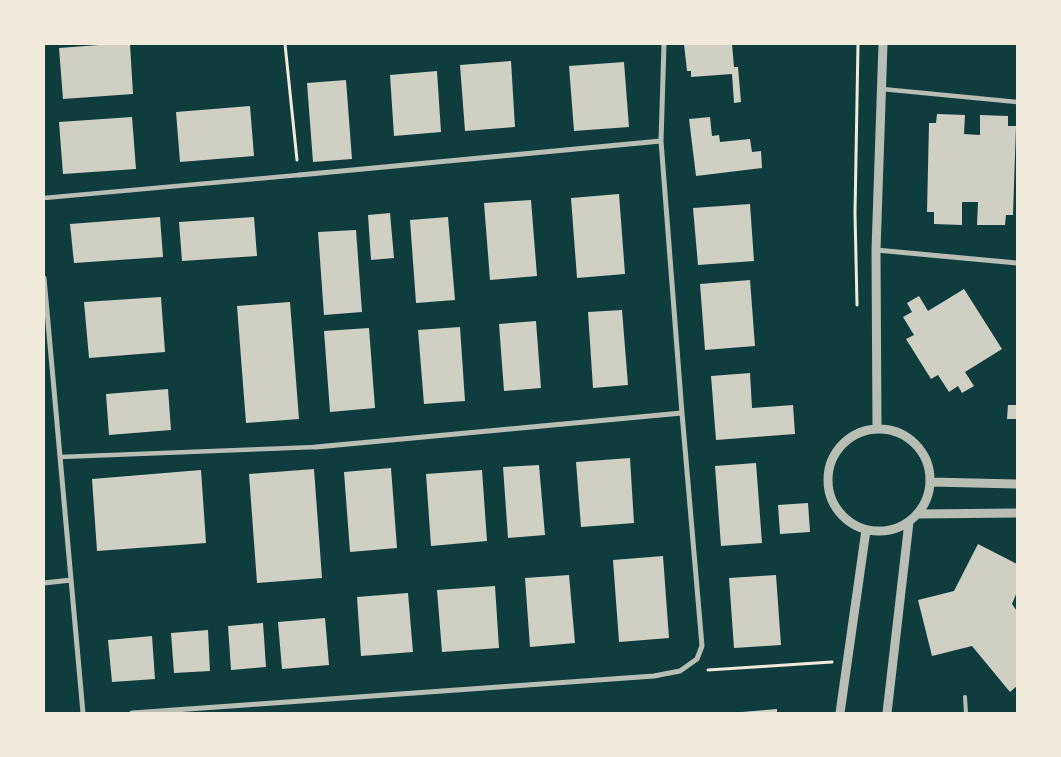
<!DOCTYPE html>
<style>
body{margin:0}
#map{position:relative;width:1061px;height:757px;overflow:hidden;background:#0f3d3e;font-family:Ubuntu,sans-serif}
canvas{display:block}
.frame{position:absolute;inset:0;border:45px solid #f1e9da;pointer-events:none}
</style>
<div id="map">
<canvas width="1061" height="757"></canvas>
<div class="frame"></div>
</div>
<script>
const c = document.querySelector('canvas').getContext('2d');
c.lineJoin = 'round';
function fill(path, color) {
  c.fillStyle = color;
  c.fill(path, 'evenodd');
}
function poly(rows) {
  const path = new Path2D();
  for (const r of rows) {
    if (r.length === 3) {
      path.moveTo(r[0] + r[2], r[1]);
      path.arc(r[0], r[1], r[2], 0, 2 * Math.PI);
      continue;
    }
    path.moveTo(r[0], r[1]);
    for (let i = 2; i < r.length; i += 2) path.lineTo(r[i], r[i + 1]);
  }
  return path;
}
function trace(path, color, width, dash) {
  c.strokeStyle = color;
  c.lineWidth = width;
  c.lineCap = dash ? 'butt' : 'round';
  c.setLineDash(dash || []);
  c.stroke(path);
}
fill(poly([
 [112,44,130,44,133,94,63,99,59,48],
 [684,44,732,44,734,67,738,67,741,102,734,103,732,74,691,77,691,71,687,71],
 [511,61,515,127,465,131,460,65],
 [624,62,629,127,574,131,569,66],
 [437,71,441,132,394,136,390,75],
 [346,80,352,159,313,162,307,83],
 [250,106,254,156,180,162,176,112],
 [937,114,965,115,964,134,980,135,980,115,1008,116,1008,126,1016,126,1013,215,1006,215,1005,225,977,225,978,202,962,202,962,225,934,224,934,212,927,212,929,123,936,123],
 [132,117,136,169,63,174,59,122],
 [710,117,712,136,719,135,720,142,750,139,752,152,761,151,762,168,696,176,689,119],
 [619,194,625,274,577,278,571,198],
 [531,200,537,276,490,280,484,203],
 [750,204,754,261,698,265,693,208],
 [390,213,394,258,371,260,368,215],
 [160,217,163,257,74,263,70,224],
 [254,217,257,256,182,261,179,222],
 [448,217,455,300,416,303,410,220],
 [356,230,362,312,324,315,318,232],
 [750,280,755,346,705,350,700,284],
 [964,289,1002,349,965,372,974,386,962,393,958,386,949,392,938,375,931,379,906,339,914,335,903,317,912,312,907,303,919,296,928,311],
 [161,297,165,352,89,358,84,302],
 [290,302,299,419,246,423,237,306],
 [622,310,628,385,593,388,588,312],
 [536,321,541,388,504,391,499,324],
 [460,327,465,401,424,404,418,330],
 [369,328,375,408,330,412,324,331],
 [750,373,752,408,793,405,795,434,716,440,711,376],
 [168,389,171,430,109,435,106,394],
 [1008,405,1017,405,1017,419,1007,419],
 [630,458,634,523,581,527,576,462],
 [756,463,762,543,721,546,715,466],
 [539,465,545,535,508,538,503,467],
 [391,468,397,548,350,552,344,472],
 [314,469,322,578,257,583,249,474],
 [201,470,206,543,97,551,92,479],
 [482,470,487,541,431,546,426,474],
 [808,503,810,532,780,534,778,505],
 [978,544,1017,564,1017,592,1012,604,1017,611,1017,686,1010,692,972,646,932,656,918,600,954,591],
 [663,556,669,638,619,642,613,560],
 [569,575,575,643,530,647,525,578],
 [776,575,781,645,734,648,729,578],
 [495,586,499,648,442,652,437,590],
 [408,593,413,652,361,656,357,597],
 [325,618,329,665,282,669,278,622],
 [263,623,266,667,231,670,228,626],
 [208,630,210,671,174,673,171,633],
 [152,636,155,679,112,682,108,640],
 [777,709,777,713,742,713,742,712]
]), '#cfcfc3');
trace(poly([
 [285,44,297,160],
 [857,305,855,213,858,44],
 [708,670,832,662]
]), '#f1e9da', 3);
trace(poly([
 [965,697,966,713]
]), '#b8beb3', 4);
trace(poly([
 [882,89,1017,102],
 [44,198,299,175],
 [60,457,316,447]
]), '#b8beb3', 4.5);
trace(poly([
 [299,175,661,141],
 [876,250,1017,263],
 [44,278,83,713],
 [316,447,682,413],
 [44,583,71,580],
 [132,713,654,676,680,671,697,659,702,646,682,413,661,141,664,44]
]), '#b8beb3', 5);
trace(poly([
 [877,428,876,250,883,44],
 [879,480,51],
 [930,482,1017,484],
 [918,514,1017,513],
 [840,713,866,530],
 [887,713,909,522]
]), '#b8beb3', 9);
</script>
